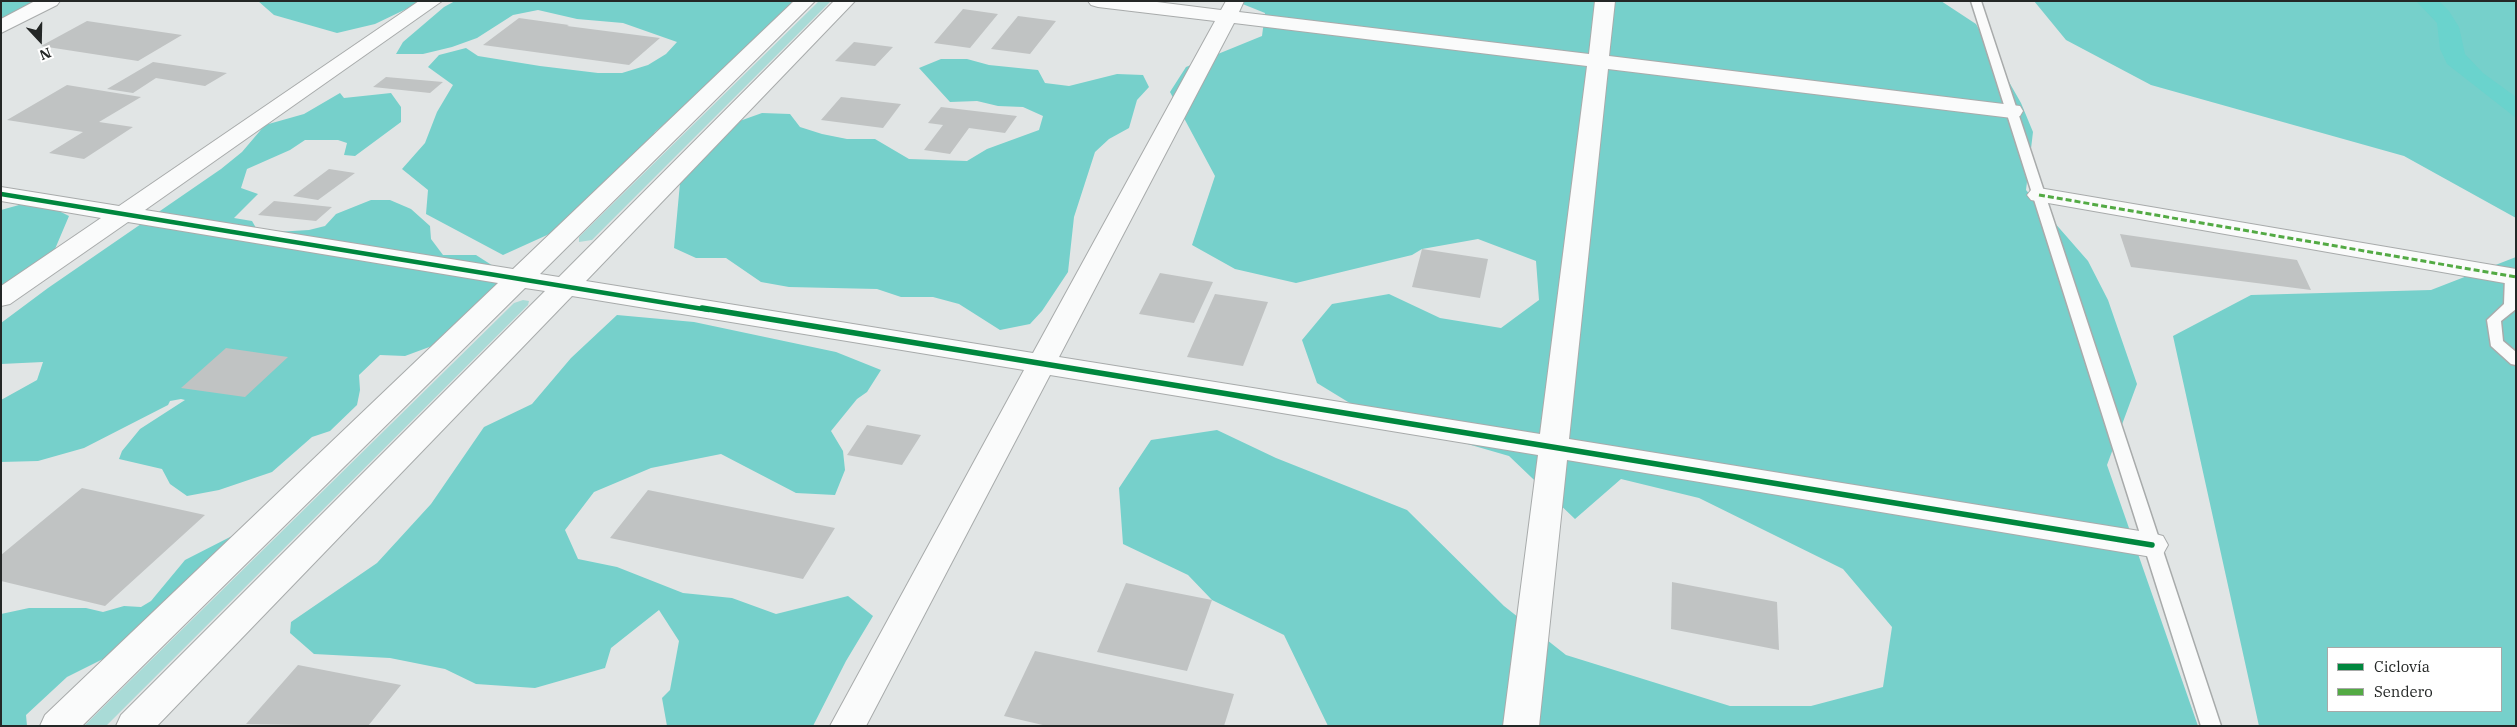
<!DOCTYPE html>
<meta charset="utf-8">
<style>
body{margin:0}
#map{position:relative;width:2517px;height:727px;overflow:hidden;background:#e1e5e5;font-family:"IBM Plex Serif",serif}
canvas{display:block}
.frame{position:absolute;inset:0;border:2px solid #242726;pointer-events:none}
.legend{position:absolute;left:2327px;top:647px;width:175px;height:65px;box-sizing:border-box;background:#fff;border:1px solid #a7a9a8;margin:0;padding:6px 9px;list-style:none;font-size:15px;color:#242726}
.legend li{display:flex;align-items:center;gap:10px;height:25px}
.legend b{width:25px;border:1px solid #a7a9a8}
.north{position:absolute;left:15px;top:15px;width:50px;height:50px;-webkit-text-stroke:4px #fff;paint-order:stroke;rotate:159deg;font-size:14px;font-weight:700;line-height:20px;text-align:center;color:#242726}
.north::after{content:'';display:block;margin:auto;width:18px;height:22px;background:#242726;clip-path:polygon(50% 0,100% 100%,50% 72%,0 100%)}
</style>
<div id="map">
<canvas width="2517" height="727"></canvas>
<div class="frame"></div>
<ul class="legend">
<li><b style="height:6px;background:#00873e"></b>Ciclovía</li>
<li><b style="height:6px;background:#53aa44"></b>Sendero</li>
</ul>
<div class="north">N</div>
</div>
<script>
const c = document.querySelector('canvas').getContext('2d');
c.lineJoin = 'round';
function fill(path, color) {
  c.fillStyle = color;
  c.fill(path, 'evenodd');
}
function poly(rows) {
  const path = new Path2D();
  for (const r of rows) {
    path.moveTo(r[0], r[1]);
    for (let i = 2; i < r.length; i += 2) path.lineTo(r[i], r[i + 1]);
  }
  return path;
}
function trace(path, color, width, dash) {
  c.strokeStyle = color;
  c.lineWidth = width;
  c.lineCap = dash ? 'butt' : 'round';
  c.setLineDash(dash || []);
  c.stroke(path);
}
fill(poly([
 [819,1,831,1,592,240,579,242,579,237],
 [523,300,529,301,528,305,106,726,84,726,514,303]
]), '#a9dbd7');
fill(poly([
 [1,1,39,1,1,21],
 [258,1,423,1,375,24,337,33,274,15],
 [455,1,791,1,791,5,763,40,655,132,646,147,578,221,503,255,426,214,428,190,402,169,425,143,437,112,453,85,428,67,439,55,466,48,478,56,540,66,598,73,622,73,648,65,666,54,677,42,623,23,577,19,538,10,513,15,477,38,452,47,423,54,396,54,403,42,444,7],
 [1235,1,1941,1,1976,24,2021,103,2033,132,2026,190,2088,261,2108,300,2137,384,2107,465,2198,726,1328,726,1284,635,1212,600,1188,575,1123,544,1119,488,1151,440,1217,430,1276,458,1407,510,1504,606,1566,655,1730,706,1811,706,1883,687,1892,627,1843,569,1699,498,1621,479,1575,519,1509,456,1371,416,1317,383,1302,340,1332,304,1389,294,1440,318,1501,328,1539,300,1536,261,1478,239,1422,249,1412,255,1296,283,1235,269,1192,245,1215,176,1170,92,1186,67,1262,36,1265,13],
 [2034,1,2516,1,2516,218,2404,156,2151,85,2066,40],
 [941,59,967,59,989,65,1038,70,1045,83,1069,86,1117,74,1143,75,1149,87,1137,100,1129,128,1109,139,1095,152,1074,217,1068,272,1042,311,1030,324,1000,330,959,304,933,297,901,297,877,289,789,287,761,282,726,258,696,258,674,248,680,183,734,123,762,113,790,114,800,127,822,134,847,139,875,139,909,159,967,161,987,149,1039,130,1043,116,1023,107,998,106,977,101,950,102,919,68],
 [340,93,344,98,391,93,401,107,401,122,355,156,344,155,347,143,338,140,305,140,290,150,247,169,241,188,258,194,234,218,252,221,259,233,309,230,325,226,336,214,371,200,390,200,411,209,430,226,431,239,443,255,476,255,515,280,432,346,405,356,380,355,359,375,360,390,357,405,330,431,312,437,272,472,219,490,187,496,170,484,162,469,119,459,122,451,140,429,185,400,181,399,170,401,168,405,84,448,38,461,1,462,1,400,37,380,43,362,1,364,1,323,48,288,221,169,242,152,265,125,304,114],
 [37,200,69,216,55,249,18,287,1,298,1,210],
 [2516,257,2516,726,2259,726,2173,336,2251,295,2431,290],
 [2328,648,2501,648,2501,711,2328,711],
 [617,315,694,322,836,352,881,370,867,392,857,399,831,431,843,451,845,470,835,495,796,493,721,454,651,468,594,492,565,530,578,559,617,567,683,593,732,598,776,614,848,596,873,616,846,661,813,726,667,726,662,698,670,690,679,641,659,610,611,648,605,668,535,688,476,684,445,669,390,658,314,654,290,633,291,622,377,563,431,504,484,427,532,404,571,358],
 [232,536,251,545,131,645,67,677,26,715,27,726,1,726,1,614,29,608,86,608,103,612,124,606,141,607,151,601,185,560]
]), '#76d0cb');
fill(poly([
 [2416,1,2439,1,2449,11,2459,27,2465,54,2483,73,2516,97,2516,118,2447,64,2440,49,2437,23]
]), '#6ad3cd');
fill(poly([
 [963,9,998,14,970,48,934,43],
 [1018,16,1056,21,1030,54,991,49],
 [519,18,569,25,567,26,660,38,629,65,483,45],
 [87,21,182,35,138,61,41,46],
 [854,42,893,47,875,66,835,61],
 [153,62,227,73,205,86,156,78,133,93,107,89],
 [386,77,443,82,430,93,373,87],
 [67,85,141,97,99,122,133,127,84,159,49,153,83,132,7,120],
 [841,97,901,104,883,128,821,120],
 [941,107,1017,116,1005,133,969,128,950,154,924,150,943,125,928,123],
 [329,169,355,173,318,200,293,196],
 [274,201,332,207,316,221,258,215],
 [2120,234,2297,260,2311,290,2131,267],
 [1422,249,1488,259,1480,298,1412,287],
 [1160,273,1213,282,1194,323,1139,314],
 [1215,294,1268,302,1243,366,1187,357],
 [226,348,288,357,245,397,181,388],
 [867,425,921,435,902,465,847,455],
 [82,488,205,515,105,606,1,581,1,555],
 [648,490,835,528,803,579,610,538],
 [1672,582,1777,602,1779,650,1671,629],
 [1126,583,1212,600,1187,671,1097,652],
 [1035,651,1234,694,1224,726,1047,726,1004,716],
 [298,665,401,685,368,726,246,724]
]), '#c0c3c3');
const service = poly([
 [1971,1,1981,1,2221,726,2201,726,1971,1],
 [2512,273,2516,274,2516,309,2501,321,2503,341,2516,352,2516,365,2511,364,2491,346,2487,320,2504,304,2505,277,2512,273]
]);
const minor = poly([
 [35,1,60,1,57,5,1,33,1,19,35,1],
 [419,1,442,1,145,210,513,269,794,1,815,1,540,274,559,277,834,1,855,1,586,281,1033,353,1215,21,1098,7,1091,5,1088,1,1149,1,1221,10,1226,1,1244,1,1239,12,1589,54,1595,1,1615,1,1609,56,2020,106,2023,111,2020,116,2012,118,1608,69,1569,439,2152,533,2163,536,2168,545,2163,554,2152,557,1567,460,1539,726,1503,726,1538,455,1050,375,866,726,830,726,1024,370,572,296,157,726,116,726,121,715,545,291,525,288,82,726,40,726,45,715,498,283,128,222,10,304,1,306,1,286,101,218,1,201,1,187,119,206,419,1],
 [1234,23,1587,66,1540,434,1059,357,1234,23],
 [2039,188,2516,269,2516,285,2031,200,2027,195,2031,190,2039,188]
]);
trace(service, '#a8abab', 3);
trace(minor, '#a8abab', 2);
fill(service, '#fafbfb');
fill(minor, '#fafbfb');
trace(poly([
 [2039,195,2516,277]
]), '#53aa44', 3, [6, 3]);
trace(poly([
 [1,194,709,310]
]), '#00873e', 4.5);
trace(poly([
 [702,308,2152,545]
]), '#00873e', 5.5);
</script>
